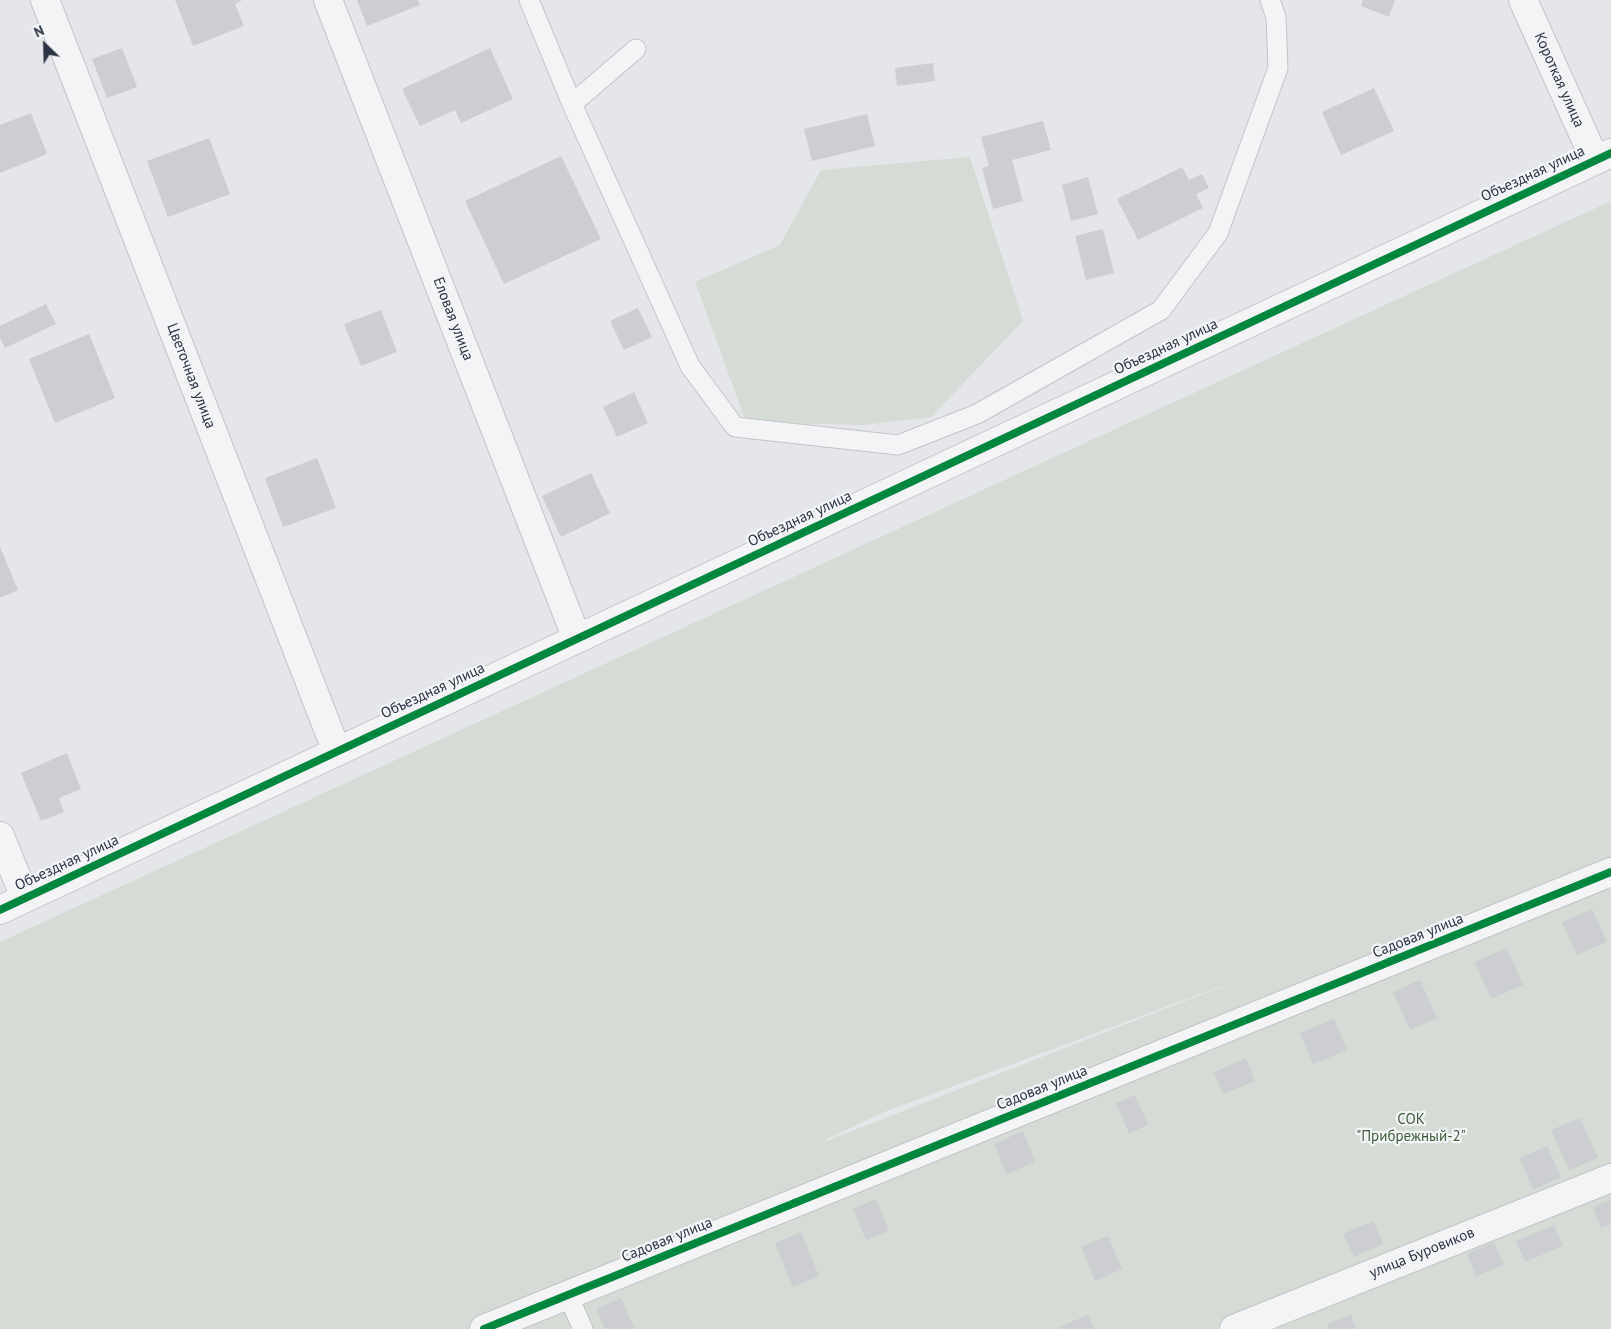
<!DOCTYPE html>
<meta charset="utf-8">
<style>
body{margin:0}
#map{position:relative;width:1611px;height:1329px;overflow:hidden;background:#e4e6e9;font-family:"PT Sans",sans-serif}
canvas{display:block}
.north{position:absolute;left:20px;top:20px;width:50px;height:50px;-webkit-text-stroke:4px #f3f5f8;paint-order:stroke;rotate:336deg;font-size:14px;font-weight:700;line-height:20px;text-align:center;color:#2c3342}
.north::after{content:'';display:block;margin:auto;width:18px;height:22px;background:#2c3342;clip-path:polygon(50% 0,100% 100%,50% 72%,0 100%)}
</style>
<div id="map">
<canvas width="1611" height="1329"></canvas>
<div class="north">N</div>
</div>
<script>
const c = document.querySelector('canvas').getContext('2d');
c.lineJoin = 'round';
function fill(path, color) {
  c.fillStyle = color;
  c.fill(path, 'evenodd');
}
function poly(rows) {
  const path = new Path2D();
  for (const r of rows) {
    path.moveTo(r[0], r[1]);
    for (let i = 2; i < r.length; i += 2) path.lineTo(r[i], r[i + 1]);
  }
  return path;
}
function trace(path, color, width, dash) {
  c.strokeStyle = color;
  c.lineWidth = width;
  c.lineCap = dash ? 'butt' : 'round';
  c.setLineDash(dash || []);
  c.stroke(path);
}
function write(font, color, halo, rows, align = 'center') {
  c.font = font + ' "PT Sans",sans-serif';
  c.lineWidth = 4.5;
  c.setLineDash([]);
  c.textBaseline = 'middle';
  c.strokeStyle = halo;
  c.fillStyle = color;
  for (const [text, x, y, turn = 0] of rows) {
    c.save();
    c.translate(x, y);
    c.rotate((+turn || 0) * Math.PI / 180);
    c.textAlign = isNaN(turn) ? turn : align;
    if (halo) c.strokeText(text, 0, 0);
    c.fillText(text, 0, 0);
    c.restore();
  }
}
fill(poly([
 [970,157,1023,321,931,417,863,425,746,422,695,282,780,245,821,170],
 [1611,201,1611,1329,0,1329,0,942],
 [1270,968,826,1141,825,1140,884,1112]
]), '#d5dcd5');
fill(poly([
 [175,0,241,0,241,1,235,4,244,26,193,46],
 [357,0,418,0,420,5,367,26],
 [1363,0,1395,0,1389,17,1361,6],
 [122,48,137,87,107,98,92,59],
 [490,48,513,99,461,123,455,110,420,126,402,89],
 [933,63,935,81,897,86,895,68],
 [1374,88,1394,131,1341,155,1322,112],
 [31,113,47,154,0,173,0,125],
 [867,114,875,146,812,161,804,129],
 [1043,121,1051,150,1012,160,1023,201,993,209,982,168,989,166,981,137],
 [209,138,230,194,168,217,147,161],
 [561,156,601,239,504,284,465,201],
 [1182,167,1189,180,1202,174,1209,188,1196,194,1203,208,1138,240,1117,199],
 [1088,177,1098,214,1071,221,1062,185],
 [1103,229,1114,273,1086,280,1075,236],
 [46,304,56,324,5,348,0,338,0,326],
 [638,308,652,337,624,350,610,321],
 [381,310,397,352,361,366,344,324],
 [89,334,115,398,55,423,29,359],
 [634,392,648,423,617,437,603,407],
 [317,458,336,508,283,527,265,478],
 [591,473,610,513,561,537,542,496],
 [0,547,18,590,0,598],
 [67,753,81,789,59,798,64,812,41,821,21,773],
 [1592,909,1607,942,1577,955,1562,922],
 [1507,948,1523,985,1491,999,1475,962],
 [1420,980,1437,1018,1410,1030,1393,992],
 [1334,1019,1347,1050,1313,1064,1300,1033],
 [1246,1058,1255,1081,1223,1094,1214,1072],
 [1135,1095,1148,1125,1129,1133,1116,1103],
 [1580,1118,1598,1158,1569,1170,1551,1130],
 [1023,1131,1035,1162,1006,1174,994,1144],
 [1547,1146,1561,1177,1533,1190,1520,1158],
 [876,1199,889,1231,866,1240,853,1209],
 [1611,1200,1611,1224,1601,1228,1593,1207],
 [1373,1221,1383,1244,1354,1257,1343,1234],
 [1554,1225,1563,1246,1525,1262,1516,1241],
 [801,1232,819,1276,793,1287,775,1243],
 [1108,1236,1122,1269,1095,1281,1081,1247],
 [1494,1242,1504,1265,1476,1276,1467,1254],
 [621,1298,634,1328,630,1329,605,1329,596,1309],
 [1351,1314,1356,1329,1329,1329,1327,1324],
 [1088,1315,1094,1329,1060,1329,1059,1327]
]), '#ccced1');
const lane = poly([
 [529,0,572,104,690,366,735,427,898,445,977,414,1161,310,1218,233,1278,68,1276,17,1270,0],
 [572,104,636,49],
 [568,1295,583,1329]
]);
const street = poly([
 [45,0,337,752],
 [328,0,577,639],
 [1523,0,1595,160],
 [0,836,25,898],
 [0,910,1611,153],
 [484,1329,1611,872],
 [1234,1329,1611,1178]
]);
trace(lane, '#c2c4c7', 21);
trace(street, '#c2c4c7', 30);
trace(lane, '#f4f4f6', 19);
trace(street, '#f4f4f6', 28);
trace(poly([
 [0,910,1611,153],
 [484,1329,1611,872]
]), '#00873e', 8);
write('15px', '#2c3342', '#f3f5f8', [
 ["Короткая улица",1559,80,66],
 ["Объездная улица",1533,174,-25],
 ["Еловая улица",453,319,69],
 ["Объездная улица",1166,347,-25],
 ["Цветочная улица",191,376,69],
 ["Объездная улица",800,519,-25],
 ["Объездная улица",433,691,-25],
 ["Объездная улица",67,863,-25],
 ["Садовая улица",1418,936,-22],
 ["Садовая улица",1042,1088,-22],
 ["Садовая улица",667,1240,-22],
 ["улица Буровиков",1422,1253,-22]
]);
write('15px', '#3f5d39', '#f3f5f8', [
 ["СОК",1411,1120],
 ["\"Прибрежный-2\"",1411,1137]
]);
</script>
